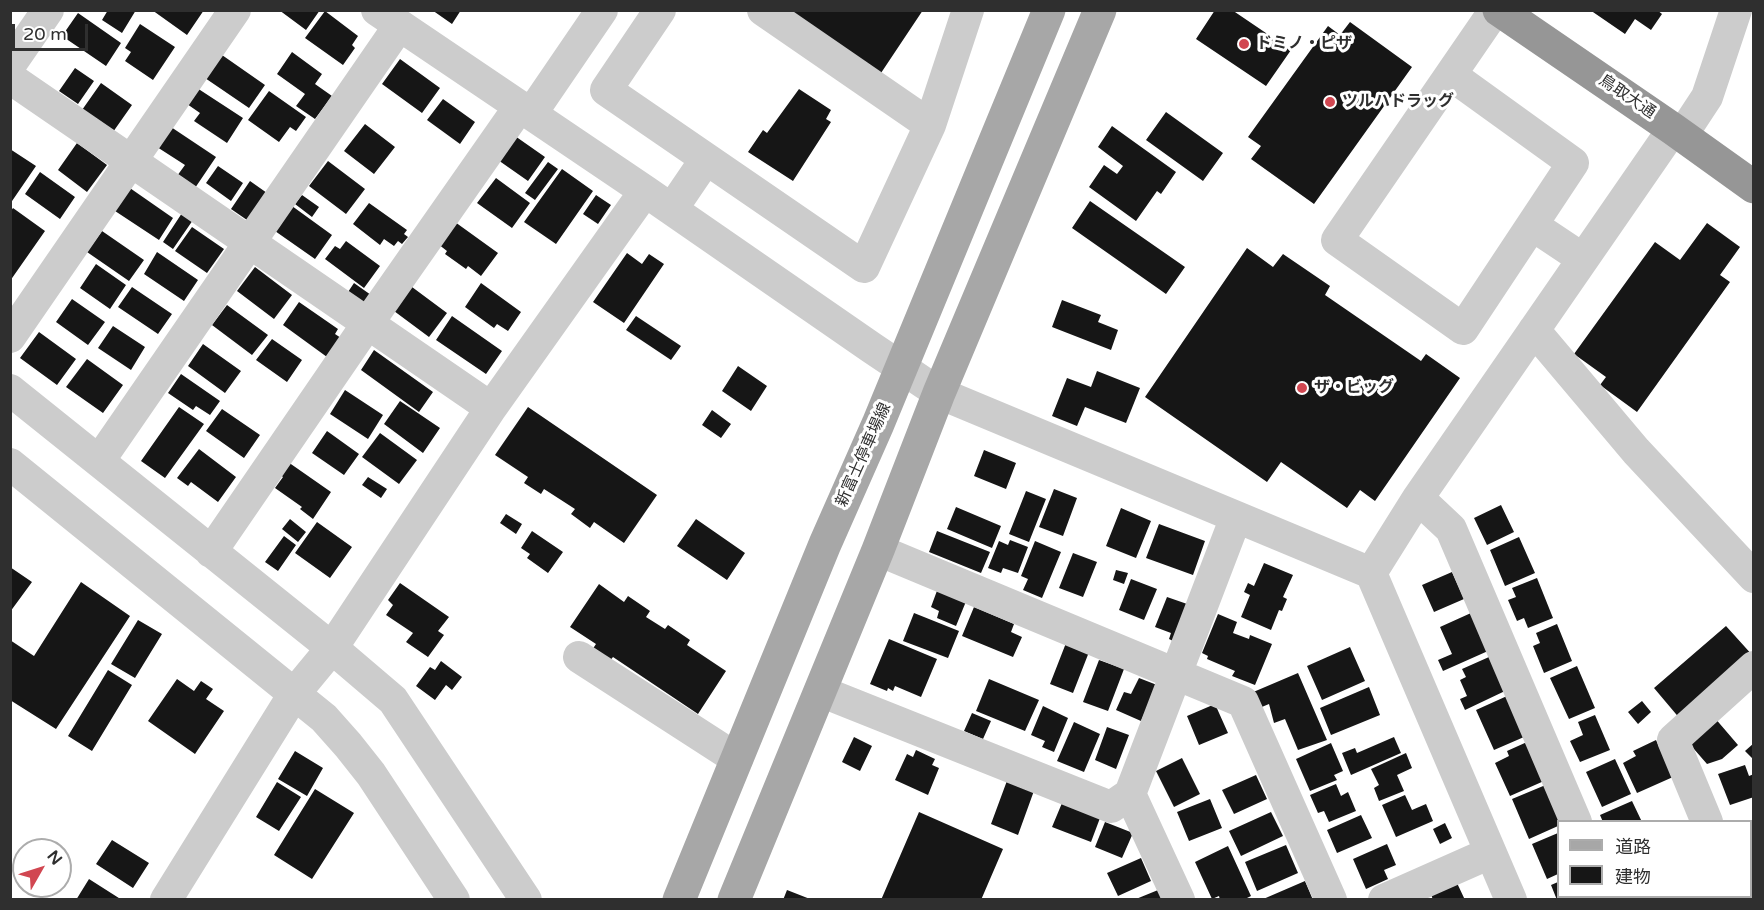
<!DOCTYPE html>
<meta charset="utf-8">
<style>
body{margin:0}
#map{position:relative;width:1764px;height:910px;overflow:hidden;background:#fff;font-family:"Varela Round","Noto Sans JP",sans-serif}
canvas{display:block}
.frame{position:absolute;inset:0;border:12px solid #2f2f2f;pointer-events:none}
.legend{position:absolute;left:1557px;top:820px;width:195px;height:78px;box-sizing:border-box;background:#fff;border:2px solid #acacac;margin:0;padding:8px 10px;list-style:none;font-size:18px;color:#2f2f2f}
.legend li{display:flex;align-items:center;gap:12px;height:30px}
.legend b{width:30px;border:2px solid #acacac}
.north{position:absolute;left:12px;top:838px;width:60px;height:60px;box-sizing:border-box;background:#fff;border:2px solid #acacac;border-radius:50%;rotate:51deg;font-size:16px;font-weight:700;line-height:24px;text-align:center;color:#2f2f2f}
.north::after{content:'';display:block;margin:auto;width:21px;height:27px;background:#d14751;clip-path:polygon(50% 0,100% 100%,50% 72%,0 100%)}
.scale{position:absolute;left:12px;top:24px;width:76px;height:27px;box-sizing:border-box;border:3px solid #2f2f2f;border-top:0;padding-left:8px;font-size:18px;line-height:21px;white-space:nowrap;color:#2f2f2f;-webkit-text-stroke:4px #fff;paint-order:stroke}
</style>
<div id="map">
<canvas width="1764" height="910"></canvas>
<div class="frame"></div>
<ul class="legend">
<li><b style="height:8px;background:#a7a7a7"></b>道路</li>
<li><b style="height:16px;background:#161616"></b>建物</li>
</ul>
<div class="north">N</div>
<div class="scale">20 m</div>
</div>
<script>
const c = document.querySelector('canvas').getContext('2d');
c.lineJoin = 'round';
function fill(path, color) {
  c.fillStyle = color;
  c.fill(path, 'evenodd');
}
function poly(rows) {
  const path = new Path2D();
  for (const r of rows) {
    path.moveTo(r[0], r[1]);
    for (let i = 2; i < r.length; i += 2) path.lineTo(r[i], r[i + 1]);
  }
  return path;
}
function trace(path, color, width, dash) {
  c.strokeStyle = color;
  c.lineWidth = width;
  c.lineCap = dash ? 'butt' : 'round';
  c.setLineDash(dash || []);
  c.stroke(path);
}
function write(font, color, halo, rows, align = 'center') {
  c.font = font + ' "Varela Round","Noto Sans JP",sans-serif';
  c.lineWidth = 6;
  c.setLineDash([]);
  c.textBaseline = 'middle';
  c.strokeStyle = halo;
  c.fillStyle = color;
  for (const [text, x, y, turn = 0] of rows) {
    c.save();
    c.translate(x, y);
    c.rotate((+turn || 0) * Math.PI / 180);
    c.textAlign = isNaN(turn) ? turn : align;
    if (halo) c.strokeText(text, 0, 0);
    c.fillText(text, 0, 0);
    c.restore();
  }
}
fill(poly([
 [108,10,136,10,122,33,102,20],
 [152,10,204,10,187,35],
 [279,10,320,10,306,30],
 [432,10,461,10,452,24],
 [783,10,923,10,879,76],
 [1215,10,1232,10,1291,50,1266,86,1196,39],
 [1590,10,1657,10,1662,14,1651,30,1635,19,1625,34],
 [325,11,358,36,352,45,355,48,343,65,305,38],
 [78,13,121,43,106,66,62,36],
 [1350,22,1412,67,1314,204,1251,159,1261,146,1248,137,1328,26,1340,35],
 [140,24,175,47,153,80,125,61,131,52,125,48],
 [292,52,322,74,315,84,332,96,315,119,296,106,305,94,277,74],
 [222,55,265,85,249,108,205,78],
 [400,59,440,88,422,113,382,84],
 [75,68,94,81,78,104,59,91],
 [101,83,132,105,113,132,82,110],
 [197,88,243,118,227,143,194,121,200,113,187,104],
 [799,89,831,110,826,119,831,122,793,181,748,152,763,130,767,133],
 [269,91,306,117,296,131,290,127,279,142,248,120],
 [443,99,475,122,460,144,427,120],
 [1166,112,1223,153,1203,181,1146,140],
 [365,124,395,147,374,174,344,151],
 [1112,126,1176,172,1161,194,1157,191,1136,221,1089,187,1104,165,1117,174,1123,166,1098,147],
 [171,127,216,157,195,188,177,176,185,165,157,147],
 [515,136,545,157,528,181,498,160],
 [77,143,107,165,87,192,58,170],
 [10,149,36,166,10,204],
 [328,161,365,189,346,214,309,186],
 [548,162,558,169,535,200,525,193],
 [218,166,243,183,231,201,206,183],
 [562,169,593,191,556,244,524,222],
 [40,172,75,197,60,219,25,194],
 [496,178,530,203,512,228,477,203],
 [250,181,267,193,247,220,231,209],
 [127,186,173,218,159,240,112,209],
 [302,195,319,207,312,217,295,204],
 [596,195,611,205,598,224,583,214],
 [1090,201,1185,267,1166,294,1072,228],
 [369,203,407,230,404,234,408,237,402,244,398,241,394,246,384,239,380,245,353,224],
 [292,206,332,235,315,259,275,231],
 [13,208,45,231,10,281,10,212],
 [182,213,193,220,173,249,163,242],
 [455,222,498,253,481,276,468,266,466,269,445,254,447,251,438,244],
 [1707,223,1740,247,1720,275,1730,282,1637,412,1600,385,1606,377,1574,354,1655,242,1680,260],
 [192,227,224,249,207,273,175,251],
 [102,231,144,260,129,281,87,252],
 [346,241,380,266,364,288,325,259,335,246,340,249],
 [1247,248,1273,267,1283,254,1330,286,1325,295,1421,361,1426,354,1460,378,1375,501,1360,490,1347,508,1281,462,1267,482,1145,397],
 [157,252,198,280,184,301,144,274],
 [627,253,642,264,649,254,664,264,624,323,593,302],
 [96,264,126,285,110,309,80,288],
 [255,267,292,295,274,319,237,291],
 [354,283,371,295,365,304,348,292],
 [481,283,521,312,508,331,497,324,494,328,465,307],
 [132,287,172,314,158,334,118,307],
 [412,287,447,313,429,337,394,311],
 [72,299,105,322,88,345,56,322],
 [1062,300,1101,315,1098,322,1118,330,1111,350,1052,327],
 [299,302,338,329,335,334,341,338,327,357,283,325],
 [227,305,268,335,252,355,212,325],
 [452,316,502,351,486,374,436,340],
 [636,316,681,346,671,360,626,330],
 [113,326,145,347,131,370,98,348],
 [39,332,76,359,57,385,20,358],
 [272,339,302,360,287,382,256,360],
 [203,344,241,371,225,393,188,366],
 [374,350,433,392,419,412,361,370],
 [87,359,123,385,103,413,66,387],
 [738,366,767,386,751,411,722,391],
 [1097,371,1140,388,1126,423,1085,407,1077,426,1052,416,1067,378,1091,387],
 [181,374,220,401,210,415,196,406,193,410,168,393],
 [345,390,383,415,368,439,330,414],
 [400,401,440,428,423,453,384,424],
 [179,407,204,424,165,478,141,461],
 [528,407,657,495,624,543,594,522,590,528,571,514,575,509,544,489,541,494,524,483,528,477,495,455],
 [222,409,260,435,244,458,206,431],
 [712,410,731,424,721,438,702,425],
 [327,431,359,454,344,475,312,453],
 [380,433,417,460,399,484,362,457],
 [199,449,236,477,218,502,191,482,188,486,177,478],
 [984,450,1016,463,1006,489,974,476],
 [288,462,331,492,313,519,300,509,302,507,275,488,283,477,279,474],
 [368,477,387,489,381,498,362,485],
 [1054,489,1077,498,1063,536,1039,527],
 [1026,491,1046,499,1029,542,1009,534],
 [1501,505,1514,532,1487,545,1474,518],
 [956,507,1001,526,992,548,947,529],
 [1121,508,1151,521,1136,558,1106,546],
 [506,514,522,524,516,534,500,523],
 [290,519,306,532,298,542,282,529],
 [696,519,745,553,727,580,677,546],
 [317,522,352,547,330,578,295,553],
 [1159,524,1205,541,1193,575,1146,558],
 [532,531,563,552,548,573,527,558,530,554,521,548],
 [937,531,990,552,981,573,929,552],
 [284,536,296,545,278,571,265,562],
 [1519,537,1535,573,1505,586,1490,550],
 [1010,540,1028,547,1018,573,1003,568,1001,573,988,568,999,541,1008,545],
 [1035,541,1061,552,1042,598,1023,590,1028,579,1021,576],
 [1073,553,1097,562,1083,597,1059,588],
 [1264,563,1293,575,1283,597,1287,599,1282,611,1279,610,1271,630,1241,617,1250,595,1244,592,1248,583,1254,586],
 [10,567,32,582,10,612],
 [1116,570,1128,573,1124,584,1113,580],
 [1452,572,1464,599,1434,612,1422,585],
 [1537,578,1553,618,1528,628,1524,618,1517,621,1508,600,1516,597,1512,588],
 [1131,579,1157,589,1144,620,1119,610],
 [81,582,130,616,56,729,10,700,10,640,34,656],
 [400,583,449,617,438,631,444,635,428,657,406,642,413,633,386,615,393,605,388,600],
 [599,584,624,602,628,596,650,611,646,617,665,629,668,625,690,640,687,645,726,671,698,714,613,657,609,662,592,650,596,644,570,627],
 [938,588,967,599,956,626,937,618,939,611,931,607],
 [1167,597,1190,605,1177,643,1169,639,1171,633,1155,627],
 [974,607,1014,624,1011,632,1022,637,1013,657,962,636],
 [914,613,959,631,948,658,903,641],
 [1471,613,1488,651,1443,671,1438,660,1452,654,1440,627],
 [1218,614,1237,622,1233,633,1249,639,1250,635,1272,644,1255,685,1232,676,1235,671,1207,659,1208,656,1202,653],
 [138,620,162,634,135,678,111,664],
 [1557,624,1572,661,1544,673,1533,646,1540,643,1536,633],
 [1726,626,1754,657,1681,720,1654,688],
 [889,639,937,659,921,697,895,686,893,691,888,688,887,691,870,684],
 [1066,643,1089,652,1073,693,1050,684],
 [1350,647,1365,681,1322,700,1307,666],
 [1489,657,1505,691,1465,710,1460,699,1467,696,1460,680,1466,677,1462,669],
 [1099,660,1124,669,1108,711,1083,702],
 [441,661,462,677,452,690,446,685,435,700,416,686,430,667,435,670],
 [1577,666,1595,708,1569,719,1550,678],
 [108,670,132,685,92,751,68,736],
 [1298,673,1327,740,1298,750,1285,719,1274,723,1269,704,1257,709,1251,693],
 [1139,678,1157,685,1141,721,1116,710,1124,692,1131,694],
 [177,679,194,691,201,681,213,689,206,699,224,711,195,754,148,721],
 [989,679,1039,700,1025,731,976,711],
 [1369,687,1380,715,1331,735,1320,708],
 [1507,696,1524,737,1494,750,1476,710],
 [1642,701,1651,712,1638,724,1628,712],
 [1215,704,1228,733,1199,745,1187,716],
 [1043,706,1068,718,1054,752,1042,747,1045,741,1031,735],
 [972,713,991,721,983,739,964,731],
 [1595,715,1610,750,1580,762,1570,741,1583,735,1578,722],
 [1714,717,1738,745,1722,759,1707,764,1687,741],
 [1074,722,1100,734,1084,772,1057,761],
 [1107,727,1129,735,1116,769,1095,760],
 [854,737,872,746,860,771,842,762],
 [1394,737,1401,753,1351,775,1342,753,1355,748,1357,753],
 [1656,740,1673,777,1637,793,1623,763,1636,756,1633,751],
 [1527,742,1544,781,1510,796,1495,763,1509,756,1507,751],
 [1331,743,1343,771,1334,775,1337,780,1310,791,1296,759],
 [1754,743,1754,760,1745,751],
 [916,750,935,759,932,765,939,768,928,795,895,780,907,754,913,757],
 [295,751,323,768,307,796,278,779],
 [1406,753,1412,768,1397,775,1404,791,1379,801,1374,788,1379,785,1371,769],
 [1182,758,1200,794,1174,807,1156,771],
 [1615,759,1631,794,1602,807,1586,772],
 [1745,765,1749,776,1754,774,1754,797,1730,805,1718,774],
 [1256,775,1267,799,1234,814,1222,790],
 [1008,778,1035,788,1018,835,991,824],
 [277,782,301,797,279,831,256,817],
 [1336,784,1341,796,1348,792,1356,811,1329,822,1324,811,1318,813,1310,795],
 [1548,784,1563,822,1558,822,1558,826,1529,839,1512,799],
 [315,789,354,813,312,879,274,855],
 [1405,795,1412,810,1426,804,1433,821,1396,837,1382,805],
 [1210,799,1222,828,1189,841,1177,812],
 [1632,801,1642,822,1603,822,1600,815],
 [1062,803,1100,818,1091,842,1052,827],
 [919,812,1003,849,981,900,881,900],
 [1271,812,1283,836,1241,856,1229,831],
 [1361,815,1372,838,1337,853,1327,830],
 [1105,822,1133,833,1122,858,1095,847],
 [1445,823,1452,838,1440,844,1433,829],
 [1558,833,1558,874,1547,879,1532,844],
 [112,840,149,863,133,888,96,864],
 [1387,844,1396,865,1384,870,1388,879,1366,889,1353,859],
 [1286,845,1298,873,1257,891,1245,862],
 [1228,846,1251,896,1243,900,1220,900,1219,896,1212,899,1195,862],
 [1141,858,1151,881,1118,896,1107,873],
 [89,879,122,900,76,900],
 [1305,881,1313,900,1261,900],
 [1558,882,1558,896,1593,896,1594,900,1557,900,1551,885],
 [1457,883,1465,900,1433,900,1431,894],
 [1163,888,1168,899,1136,899],
 [787,890,810,899,810,900,783,900],
 [1644,896,1675,896,1676,900,1641,900,1641,898]
]), '#161616');
trace(poly([
 [377,10,645,191,872,348,939,393,1371,573,1511,900],
 [660,10,606,90,864,267,930,125],
 [763,10,930,125,968,10],
 [10,65,48,10],
 [1451,75,1573,163,1463,329,1337,240,1495,10],
 [10,78,491,408],
 [531,114,602,10],
 [1682,135,1707,97,1736,10],
 [672,209,706,159],
 [1532,225,1583,259],
 [1534,330,1636,451,1754,577],
 [10,337,235,10],
 [10,390,332,648,393,700,526,900],
 [99,461,399,26],
 [10,464,324,718,348,745,371,774,454,900],
 [1418,498,1451,529,1576,822],
 [878,550,1243,702,1331,900],
 [211,552,368,323,520,106],
 [1371,573,1418,498,1673,129],
 [579,657,737,759],
 [820,691,1111,807,1130,794,1179,900],
 [1130,794,1236,517],
 [1707,822,1673,740,1754,667],
 [1608,896,1610,900],
 [1739,896,1740,900],
 [166,900,294,694,332,648,491,408,645,191],
 [1384,900,1490,853]
]), '#ccc', 32);
trace(poly([
 [679,900,825,544,878,424,1049,10],
 [734,900,878,550,939,393,1100,10]
]), '#a7a7a7', 33);
trace(poly([
 [1499,10,1673,129,1754,187]
]), '#969696', 33);
for (const [x, y, r, color] of [
 [1244,44,6,"#d14751"],
 [1330,102,6,"#d14751"],
 [1302,388,6,"#d14751"]
]) {
  const dot = new Path2D();
  dot.arc(x, y, r, 0, 2 * Math.PI);
  c.fillStyle = color;
  c.fill(dot);
  trace(dot, '#fff', 2);
}
write('bold 16px', '#2f2f2f', '#fff', [
 ["ドミノ・ピザ",1256,44],
 ["ツルハドラッグ",1342,102],
 ["ザ・ビッグ",1314,388]
], 'left');
write('16px', '#2f2f2f', '#fff', [
 ["鳥取大通",1627,97,34],
 ["新富士停車場線",864,455,-66]
]);
</script>
